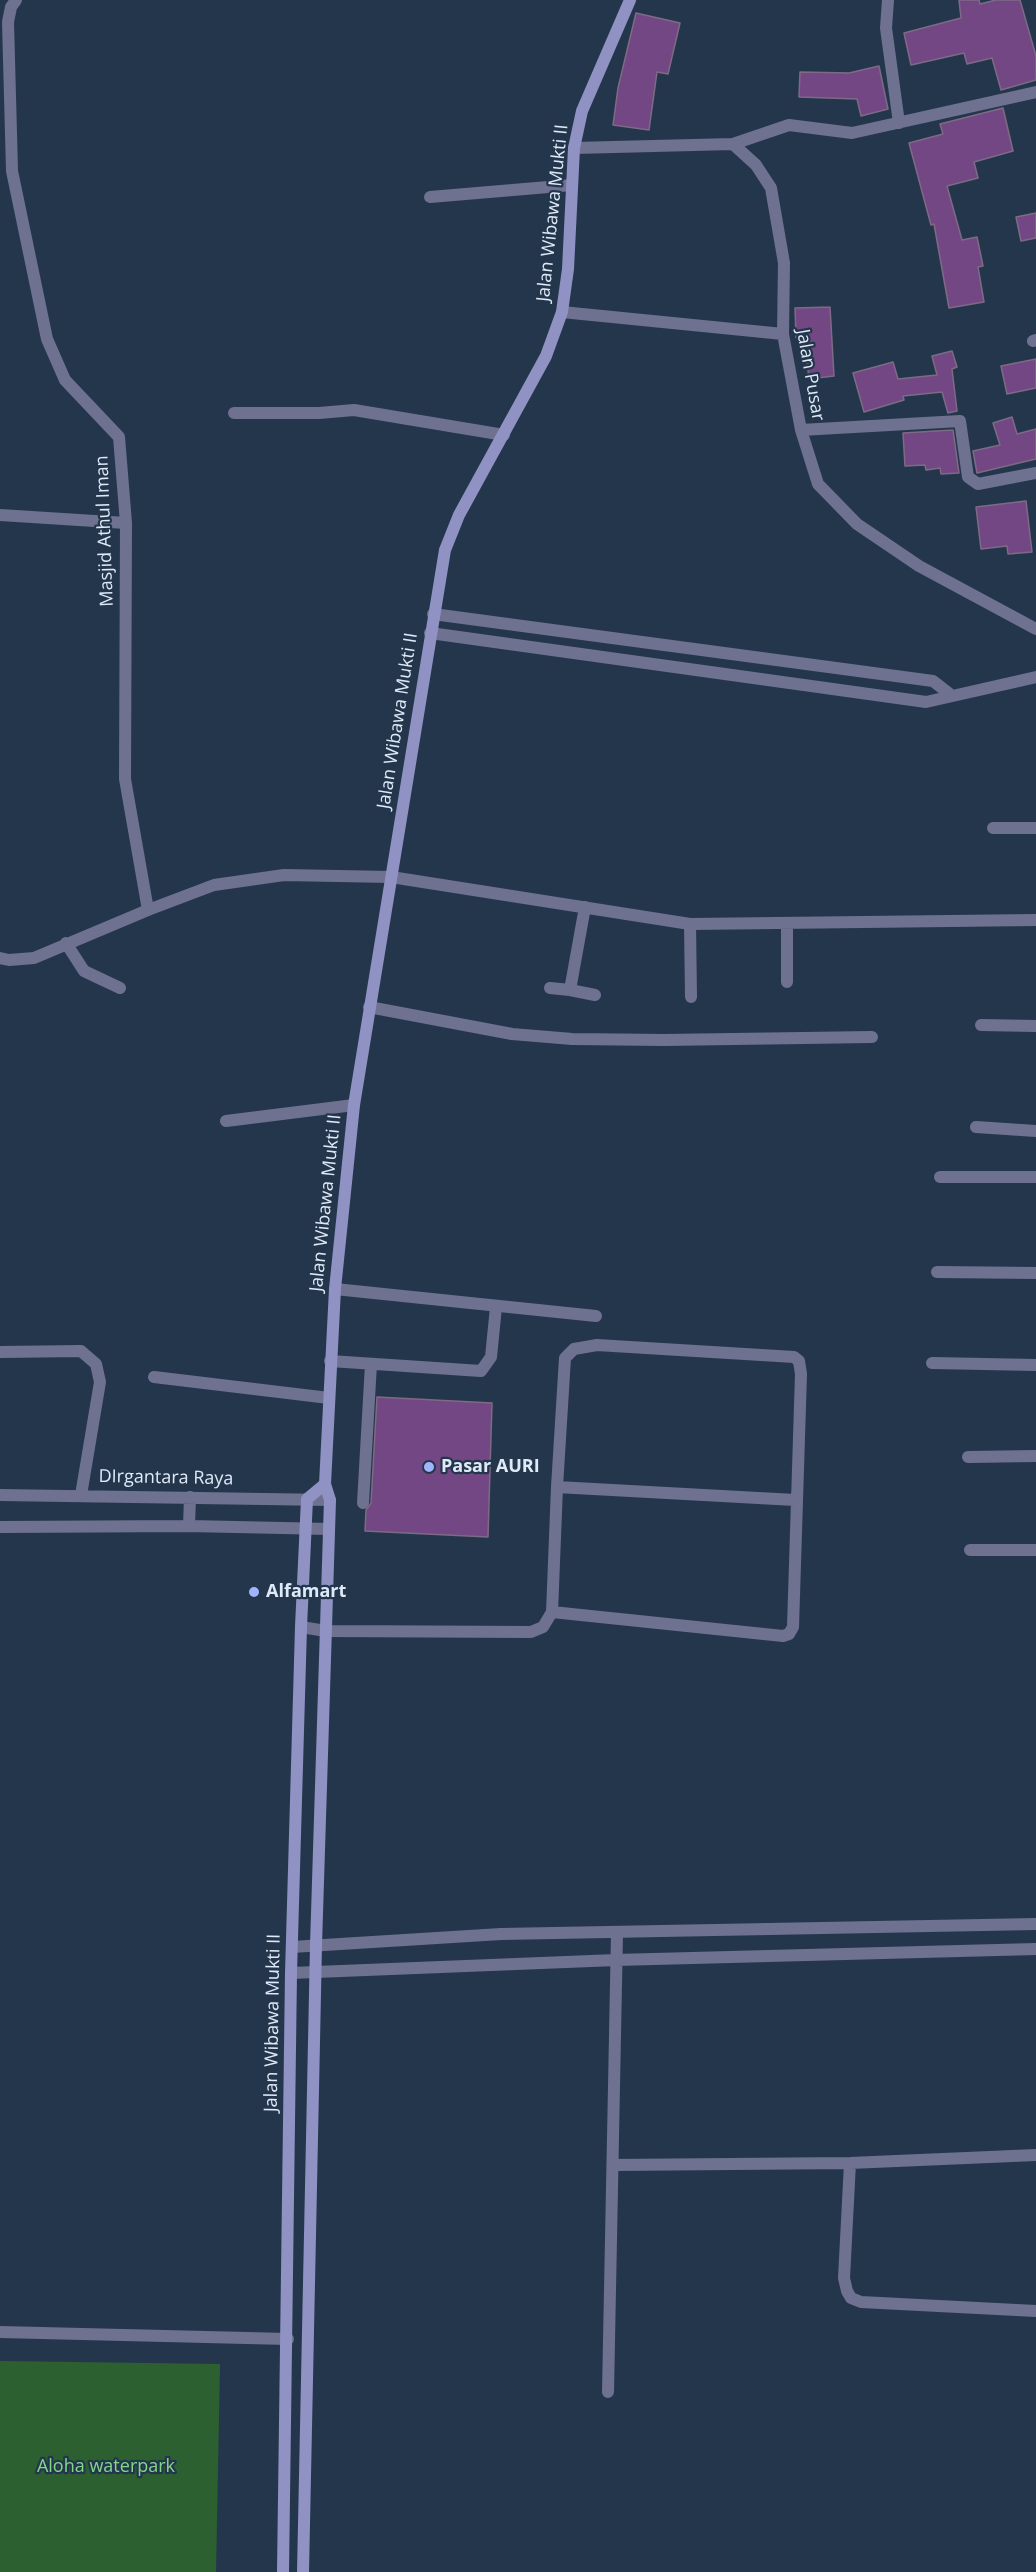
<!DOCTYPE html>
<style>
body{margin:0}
canvas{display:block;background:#24364c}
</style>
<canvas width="1036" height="2572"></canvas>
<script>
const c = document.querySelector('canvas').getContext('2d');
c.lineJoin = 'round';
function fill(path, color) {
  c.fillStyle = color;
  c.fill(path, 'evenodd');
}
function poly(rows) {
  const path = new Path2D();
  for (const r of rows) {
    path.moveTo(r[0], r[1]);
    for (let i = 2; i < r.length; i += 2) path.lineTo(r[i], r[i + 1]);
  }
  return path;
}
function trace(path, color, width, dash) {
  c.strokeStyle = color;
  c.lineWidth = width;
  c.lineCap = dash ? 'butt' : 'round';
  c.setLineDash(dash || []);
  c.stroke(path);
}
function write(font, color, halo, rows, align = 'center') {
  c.font = font + ' "Open Sans",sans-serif';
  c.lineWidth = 4.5;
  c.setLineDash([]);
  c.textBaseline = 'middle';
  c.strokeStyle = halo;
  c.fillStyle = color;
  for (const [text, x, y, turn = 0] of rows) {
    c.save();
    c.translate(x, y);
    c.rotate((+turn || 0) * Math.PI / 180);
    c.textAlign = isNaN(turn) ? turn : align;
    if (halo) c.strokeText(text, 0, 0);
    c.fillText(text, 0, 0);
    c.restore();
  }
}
fill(poly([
 [0,2361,220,2364,216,2572,0,2572]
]), '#2c6031');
const building = poly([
 [959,0,979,0,980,4,996,0,1020,0,1036,56,1036,80,1001,90,992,58,967,64,964,53,911,65,904,33,961,18,959,0],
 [636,13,680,23,668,74,657,72,649,130,613,125,618,88,636,13],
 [879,66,888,109,861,116,857,99,799,97,800,72,849,73,879,66],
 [1003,108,1013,151,974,162,978,178,947,186,962,240,977,237,983,266,978,267,984,302,949,308,934,224,931,225,909,143,943,134,940,124,1003,108],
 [1036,213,1036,238,1021,241,1016,217,1036,213],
 [830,307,834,376,809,379,804,337,796,338,795,308,830,307],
 [952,351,957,367,952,369,957,411,948,413,942,392,903,396,904,400,864,412,853,373,893,362,898,379,937,375,932,356,952,351],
 [1036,359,1036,388,1007,394,1001,366,1036,359],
 [1012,417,1017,434,1036,429,1036,459,977,473,973,451,1000,445,993,423,1012,417],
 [953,430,959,473,941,474,940,468,926,470,925,465,905,466,903,433,953,430],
 [1026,501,1032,552,1008,554,1007,546,981,549,976,507,1026,501],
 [377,1397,492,1403,488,1537,365,1531,366,1510,371,1503,377,1397]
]);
fill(building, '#724784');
trace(building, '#7d6b85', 1.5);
trace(poly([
 [430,197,572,185],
 [330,1361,481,1371,491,1357,496,1307],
 [557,1487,795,1500],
 [363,1503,371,1364],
 [301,1627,326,1631,531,1632,543,1627,552,1612,557,1487,565,1358,574,1349,597,1345,794,1357,799,1361,801,1374,793,1627,789,1634,783,1636,552,1612]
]), '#6f7190', 12);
trace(poly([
 [16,0,11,7,8,22,12,171,47,339,65,380,119,437,126,523,125,779,148,910],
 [888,0,886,28,899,123],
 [733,144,789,125,852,133,1036,92],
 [574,148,733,144,756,165,771,188,784,263,783,334,801,430,818,484,857,524,919,566,1036,629],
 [562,312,783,334],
 [1033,341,1036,340],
 [234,413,319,413,354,410,504,435],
 [801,430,960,421,968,477,978,484,1036,473],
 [0,515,126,523],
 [433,614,933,681,951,695],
 [430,633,926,702,1036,677],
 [993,828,1036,828],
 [585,907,570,990,595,995],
 [690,924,691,997],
 [787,924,787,982],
 [66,943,84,971,120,988],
 [0,958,9,960,34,958,148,910,214,885,284,875,391,877,690,924,1036,920],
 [550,988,570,990],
 [369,1007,512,1034,572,1039,664,1040,872,1037],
 [981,1025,1036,1026],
 [226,1121,354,1105],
 [976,1127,1036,1131],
 [940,1177,1036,1177],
 [937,1272,1036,1273],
 [335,1289,596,1316],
 [0,1352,81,1351,96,1364,100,1382,81,1495],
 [932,1363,1036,1365],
 [154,1377,329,1398],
 [968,1457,1036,1456],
 [0,1495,330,1500],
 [189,1526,190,1497],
 [0,1527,189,1526,329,1529],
 [970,1550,1036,1550],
 [292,1947,501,1934,1036,1924],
 [291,1973,616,1960,1036,1949],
 [850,2163,844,2278,847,2291,851,2298,861,2302,1036,2311],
 [613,2165,850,2163,1036,2155],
 [0,2332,288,2339],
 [608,2392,617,1933]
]), '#6f7190', 12);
trace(poly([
 [283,2572,291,1973,301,1627,307,1499,325,1484],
 [303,2572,316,1945,330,1500,325,1484,335,1289,354,1105,445,550,459,515,546,356,562,312,568,269,574,148,582,111,630,0]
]), '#9092c3', 12);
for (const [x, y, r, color] of [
 [429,1467,6,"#a0b3fd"],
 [254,1592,6,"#a0b3fd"]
]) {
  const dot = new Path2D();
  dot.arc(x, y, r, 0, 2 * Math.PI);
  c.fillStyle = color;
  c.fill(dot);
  trace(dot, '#24364c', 2);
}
write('18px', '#dfeaf8', '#24364c', [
 ["Jalan Wibawa Mukti II",553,213,-84],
 ["Jalan Pusar",810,375,80],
 ["Masjid Athul Iman",105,531,-92],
 ["Jalan Wibawa Mukti II",398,721,-81],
 ["Jalan Wibawa Mukti II",326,1203,-84],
 ["DIrgantara Raya",166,1478,1],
 ["Jalan Wibawa Mukti II",273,2023,-89]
]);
write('bold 18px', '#dfeaf8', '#24364c', [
 ["Pasar AURI",441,1467],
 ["Alfamart",266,1592]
], 'left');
write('18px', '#81d687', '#24364c', [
 ["Aloha waterpark",106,2467]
]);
</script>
